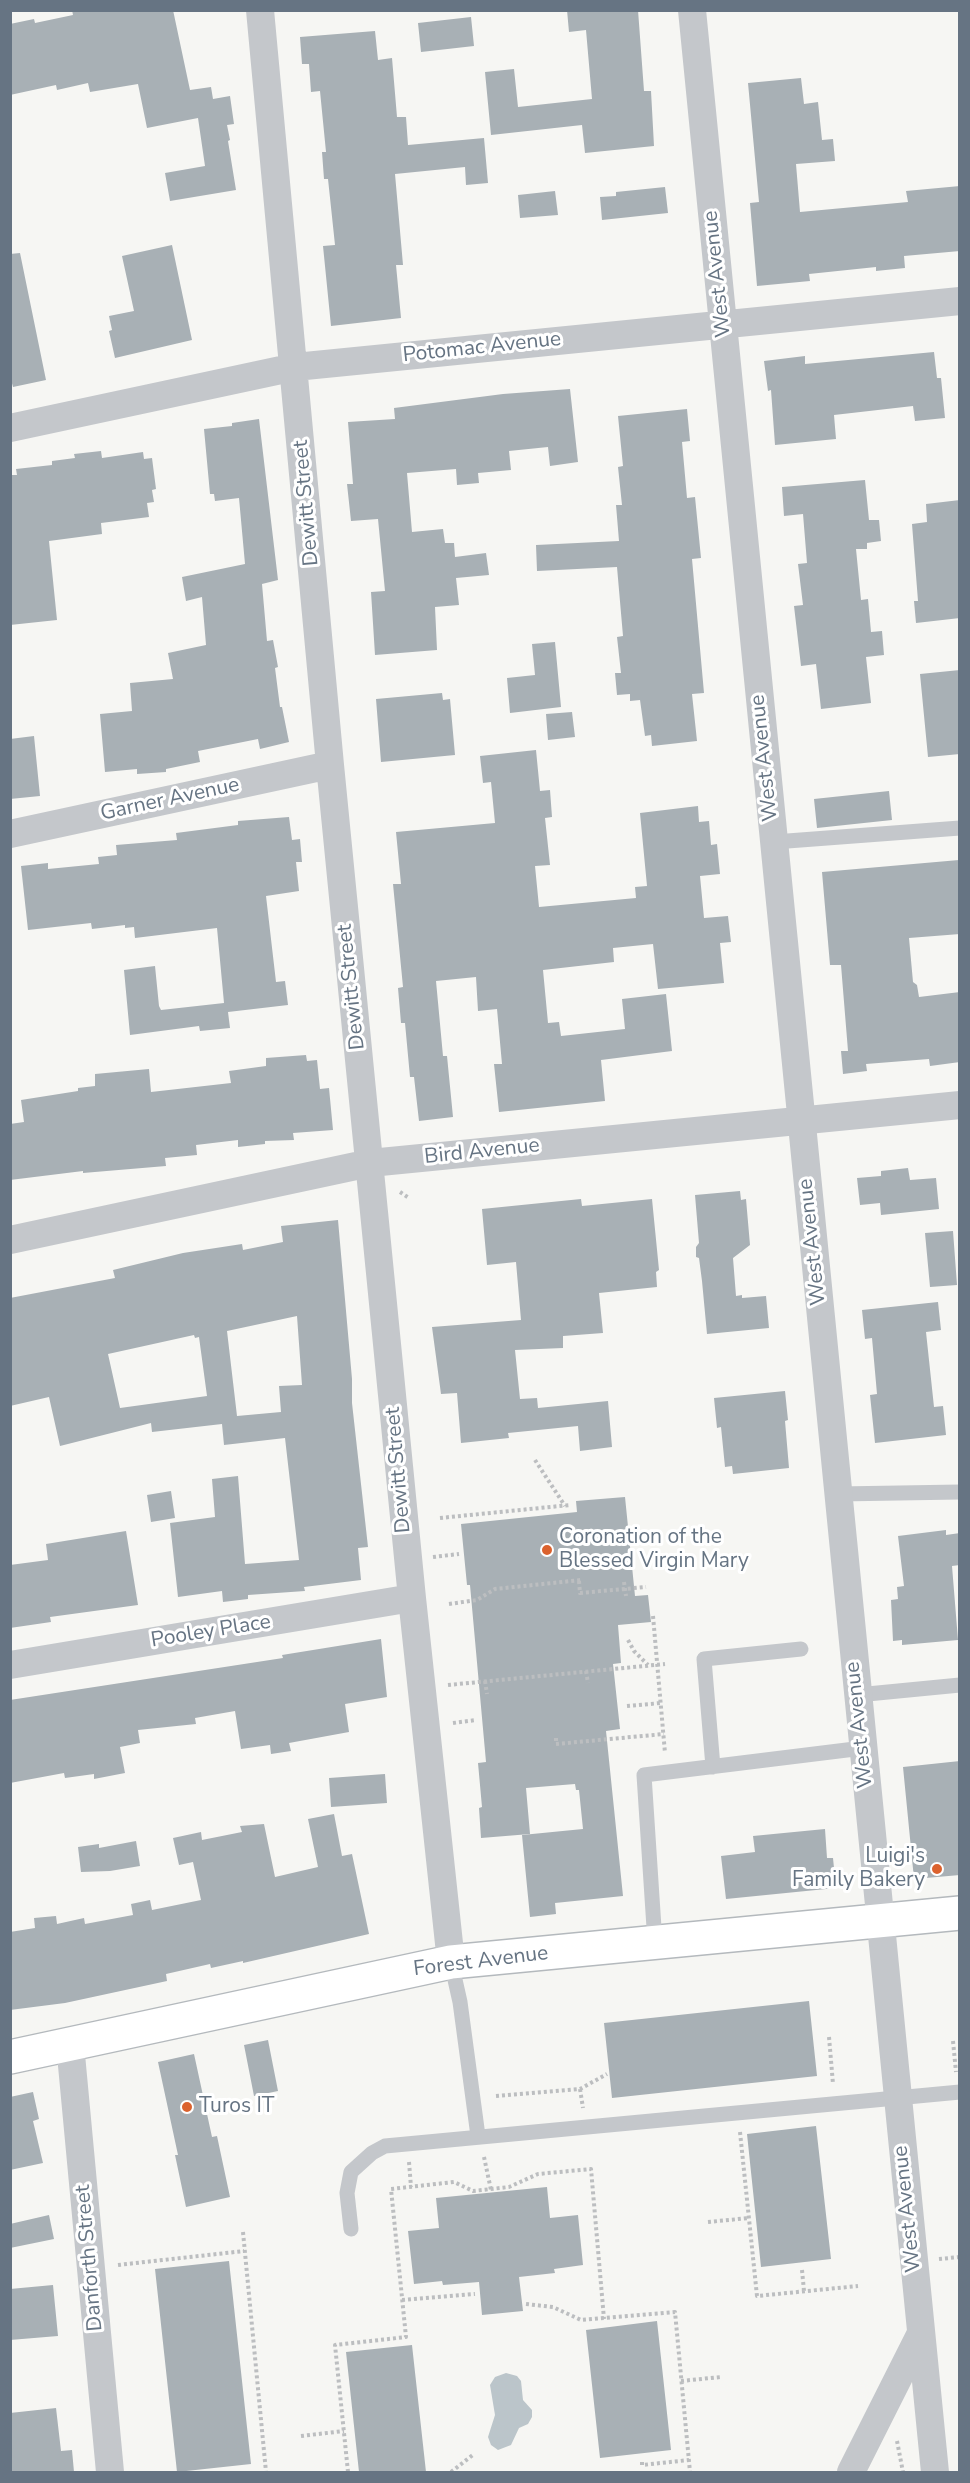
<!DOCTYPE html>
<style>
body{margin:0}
#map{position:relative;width:970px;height:2483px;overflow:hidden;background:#f6f6f3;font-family:"Nunito Sans",sans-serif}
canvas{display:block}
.frame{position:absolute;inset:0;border:12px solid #667483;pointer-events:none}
</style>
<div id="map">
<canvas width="970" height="2483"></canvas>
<div class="frame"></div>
</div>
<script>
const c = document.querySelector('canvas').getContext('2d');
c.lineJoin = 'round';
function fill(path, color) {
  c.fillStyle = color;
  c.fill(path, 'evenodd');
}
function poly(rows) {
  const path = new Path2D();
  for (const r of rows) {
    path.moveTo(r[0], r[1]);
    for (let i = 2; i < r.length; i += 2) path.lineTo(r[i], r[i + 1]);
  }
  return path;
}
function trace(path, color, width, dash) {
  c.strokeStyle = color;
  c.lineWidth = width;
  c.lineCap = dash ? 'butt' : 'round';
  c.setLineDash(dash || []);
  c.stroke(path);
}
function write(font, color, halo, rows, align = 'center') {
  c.font = font + ' "Nunito Sans",sans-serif';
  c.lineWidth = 6;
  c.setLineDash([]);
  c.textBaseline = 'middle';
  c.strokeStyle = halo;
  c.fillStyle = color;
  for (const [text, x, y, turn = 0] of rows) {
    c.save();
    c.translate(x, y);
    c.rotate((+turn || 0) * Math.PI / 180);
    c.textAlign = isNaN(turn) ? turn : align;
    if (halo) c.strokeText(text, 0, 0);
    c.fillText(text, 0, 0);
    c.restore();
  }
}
fill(poly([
 [506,2373,517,2376,521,2381,523,2400,532,2410,532,2417,528,2424,519,2428,511,2445,498,2450,491,2445,488,2437,495,2415,490,2385,495,2377]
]), '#bbc5ca');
fill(poly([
 [72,10,173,10,190,90,211,87,213,99,230,96,234,124,227,125,230,140,228,141,236,190,170,201,165,173,205,166,198,118,147,128,138,84,90,92,88,83,57,90,56,85,10,95,10,24,34,19,35,23,73,15],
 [567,10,638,10,644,91,651,91,654,146,585,153,582,125,491,135,485,72,514,69,518,107,592,99,586,30,569,32],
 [471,17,474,46,421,52,418,23],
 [375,31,378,60,392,58,397,117,406,117,408,145,484,138,488,183,466,185,465,167,395,174,403,265,396,265,401,318,331,326,323,246,335,245,328,179,324,179,322,152,326,152,320,91,311,92,309,64,302,64,300,37],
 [801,78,804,104,818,102,822,140,833,139,835,161,796,164,800,212,908,202,906,191,960,186,960,251,904,256,905,268,876,271,876,267,809,274,810,281,757,286,750,203,759,202,748,83],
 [665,187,668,213,602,220,600,197,616,196,616,192],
 [555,191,558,215,520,218,518,195],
 [172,245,192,340,115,358,109,331,112,330,109,316,134,311,122,256],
 [20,253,46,380,13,387,10,376,10,254],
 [934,352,937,378,941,378,945,418,915,421,913,406,834,415,836,439,775,445,771,390,768,391,764,361,805,356,805,364],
 [570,389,578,462,550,466,548,447,509,451,511,470,478,473,479,483,457,485,456,469,407,473,412,532,443,529,445,543,454,543,455,557,486,553,489,575,456,578,459,605,435,607,437,650,375,655,371,592,385,591,378,519,351,521,347,484,353,484,348,422,395,419,394,408,503,394],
 [687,409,690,441,682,442,687,498,695,497,701,558,692,559,704,693,692,694,697,741,652,746,651,735,645,736,640,700,630,701,630,694,617,695,615,673,621,673,617,637,623,636,617,567,537,571,536,545,619,541,616,505,622,505,618,467,623,466,618,416],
 [259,419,278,580,262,584,267,641,273,640,278,667,275,668,280,707,282,707,289,742,260,749,258,739,198,751,200,762,166,769,166,772,137,774,137,769,105,772,100,714,132,711,130,683,173,679,168,653,206,645,202,597,186,601,182,577,245,564,239,498,215,501,214,494,210,494,204,429,232,426,232,423],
 [101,451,102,458,143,452,144,459,152,458,156,489,152,490,154,502,147,503,149,517,101,523,102,534,49,541,57,620,10,625,10,475,17,475,16,469,52,465,52,461,75,458,74,454],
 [865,480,869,520,879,520,881,541,867,543,867,549,856,549,861,600,868,599,871,632,882,631,884,655,866,657,871,703,821,709,816,664,801,666,794,606,803,605,798,564,807,563,803,514,784,516,782,487],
 [960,500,960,618,916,623,914,601,918,601,912,524,927,522,926,504],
 [555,642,561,707,510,713,507,678,535,675,532,644],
 [960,670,960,754,928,757,920,674],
 [442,693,443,700,450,699,455,755,381,762,376,699],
 [572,712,575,737,548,740,546,714],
 [34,736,40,796,10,799,10,739],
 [536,750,540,791,550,790,552,817,545,818,550,865,535,866,539,907,636,898,635,887,647,886,640,813,698,806,699,822,709,821,711,845,717,844,720,874,700,876,704,918,728,916,731,942,720,943,724,983,658,989,653,944,613,948,614,962,543,970,548,1023,559,1022,561,1036,625,1029,622,999,666,994,672,1051,601,1060,605,1101,499,1112,494,1064,502,1064,497,1009,478,1011,476,977,436,981,443,1056,447,1056,453,1117,419,1121,414,1077,410,1077,405,1023,401,1023,398,988,403,987,393,884,401,884,396,832,495,823,491,782,483,783,480,756],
 [889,791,892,820,817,828,814,799],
 [289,817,292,840,300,839,302,862,296,862,299,891,266,896,276,982,285,981,288,1005,228,1012,230,1028,200,1031,199,1026,130,1035,124,970,155,966,159,1006,161,1010,224,1003,217,928,135,938,134,927,125,928,125,925,92,929,91,923,28,930,21,866,48,863,48,869,99,864,98,857,117,855,116,845,177,840,176,833,238,825,238,821],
 [959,860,960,934,909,938,913,982,917,985,919,997,960,992,960,1062,930,1066,929,1059,866,1064,867,1071,843,1074,841,1051,848,1051,841,965,830,965,822,872],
 [306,1055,307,1061,317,1060,320,1089,329,1088,333,1130,293,1133,294,1140,265,1141,265,1144,238,1147,238,1140,196,1145,197,1155,165,1158,166,1166,83,1173,83,1171,10,1180,10,1124,24,1122,21,1100,78,1091,78,1088,95,1086,95,1074,149,1069,151,1092,231,1083,229,1071,266,1066,266,1058],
 [908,1168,910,1180,936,1178,939,1209,881,1215,880,1203,860,1205,857,1178,881,1176,881,1171],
 [740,1191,741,1200,746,1199,750,1245,733,1258,736,1296,742,1295,742,1298,766,1296,769,1328,707,1334,702,1281,699,1258,696,1257,696,1247,699,1243,695,1195],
 [581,1199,582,1206,652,1199,659,1270,656,1272,657,1287,599,1293,603,1333,563,1336,563,1348,515,1350,520,1399,537,1398,538,1408,608,1401,612,1447,580,1451,578,1426,508,1433,509,1438,461,1443,457,1393,441,1394,432,1327,521,1320,516,1262,487,1265,482,1209],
 [338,1220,352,1379,352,1403,368,1547,358,1548,361,1580,304,1587,305,1591,248,1595,248,1599,223,1602,222,1591,178,1597,170,1523,215,1517,212,1479,238,1476,245,1564,299,1560,285,1438,224,1445,222,1424,152,1432,151,1423,60,1446,49,1397,10,1406,10,1298,115,1278,113,1270,183,1253,242,1244,243,1250,283,1242,281,1226],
 [297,1316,302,1385,279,1386,281,1412,237,1416,227,1331],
 [194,1335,195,1338,199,1337,207,1396,120,1408,108,1354],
 [953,1231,957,1285,930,1287,925,1233],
 [938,1302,941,1330,926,1332,934,1407,943,1406,946,1435,875,1443,870,1395,877,1394,872,1338,865,1339,862,1310],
 [785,1391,788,1420,785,1421,789,1468,733,1474,732,1466,725,1467,721,1427,717,1428,714,1398],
 [171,1491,175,1518,151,1522,147,1495],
 [625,1497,635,1596,648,1595,651,1622,618,1625,621,1663,613,1664,620,1729,606,1731,623,1896,555,1903,556,1914,530,1917,522,1835,583,1829,579,1790,576,1790,575,1784,526,1788,530,1834,481,1838,479,1808,482,1807,478,1763,486,1762,470,1585,467,1585,461,1524,577,1512,576,1501],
 [946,1530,946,1535,960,1533,960,1565,952,1566,958,1640,902,1645,902,1640,893,1641,891,1600,898,1599,897,1587,904,1586,898,1536],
 [126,1531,138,1605,50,1617,51,1622,10,1628,10,1565,48,1560,46,1544],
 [381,1639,387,1697,345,1704,349,1732,289,1743,291,1751,271,1754,270,1745,241,1749,235,1711,195,1718,196,1724,138,1730,140,1743,120,1747,125,1773,94,1779,94,1774,65,1778,64,1773,10,1783,10,1700,283,1658,282,1655],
 [960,1761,960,1875,914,1879,903,1767],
 [385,1774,387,1803,331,1807,329,1778],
 [334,1814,342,1856,352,1854,369,1934,243,1963,243,1961,211,1968,210,1964,166,1974,167,1981,65,2003,10,2010,10,1932,35,1928,34,1918,56,1916,57,1924,84,1918,85,1924,133,1915,131,1904,150,1900,152,1910,201,1900,193,1862,179,1865,173,1838,201,1832,202,1840,242,1832,240,1826,264,1824,275,1877,318,1867,308,1819],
 [825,1829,827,1858,833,1858,836,1888,726,1899,721,1856,755,1852,753,1836],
 [136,1841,140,1866,110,1871,81,1872,78,1847,99,1844,99,1848],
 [809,2001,817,2076,612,2098,604,2023],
 [268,2040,278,2091,254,2096,244,2045],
 [194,2054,212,2137,217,2136,230,2197,186,2207,175,2155,178,2155,158,2062],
 [33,2092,39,2119,33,2121,43,2163,10,2170,10,2097],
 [816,2126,831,2259,761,2267,747,2134],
 [547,2187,550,2218,578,2215,583,2265,554,2269,555,2273,519,2277,523,2311,482,2315,479,2282,443,2285,442,2281,414,2284,408,2231,439,2228,436,2198],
 [49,2215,54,2239,10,2248,10,2224],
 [229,2261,251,2464,177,2472,155,2269],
 [53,2285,58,2336,10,2340,10,2289],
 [657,2321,671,2450,600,2458,586,2330],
 [412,2345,426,2472,359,2472,346,2352],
 [56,2408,61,2451,72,2450,74,2472,10,2472,10,2413]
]), '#a8b0b5');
const secondary = poly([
 [10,2057,451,1962,960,1913]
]);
trace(secondary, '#b4b9bd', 36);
trace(poly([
 [400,1192,409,1198],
 [535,1460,565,1506],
 [440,1518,570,1505],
 [433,1557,459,1554],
 [579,1581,580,1593,646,1587],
 [624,1582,626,1596],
 [449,1604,477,1600,495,1589,581,1580],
 [653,1616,665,1753],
 [628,1640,634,1651,648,1665],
 [586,1671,588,1683],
 [485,1681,487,1694],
 [448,1685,665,1664],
 [627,1706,661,1703],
 [453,1723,476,1720],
 [556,1738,556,1744,664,1734],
 [829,2037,833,2084],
 [953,2041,956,2072],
 [580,2089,583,2108],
 [496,2096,580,2089,607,2074],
 [740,2132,757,2296,858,2286],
 [484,2157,491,2190],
 [409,2162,411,2187],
 [708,2222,749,2218],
 [243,2232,266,2472],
 [939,2259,960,2257],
 [118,2265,244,2251],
 [802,2270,804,2291],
 [402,2300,475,2294],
 [526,2304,553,2307,581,2320,675,2312,690,2472],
 [681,2381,721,2377],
 [301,2436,344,2431],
 [897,2441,903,2472],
 [642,2462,642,2465,689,2460],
 [348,2472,335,2345,406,2337,391,2189,454,2182,473,2191,509,2187,538,2174,591,2169,604,2319],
 [451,2472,474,2454]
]), '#bcbec0', 4, [3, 3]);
trace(poly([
 [774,842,960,828],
 [838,1494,960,1492],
 [857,1695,960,1685],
 [713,1767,704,1659,801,1649],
 [655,1943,644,1775,863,1748],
 [451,1962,460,2002,478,2136],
 [351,2229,347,2193,351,2172,372,2153,385,2146,960,2092]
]), '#c4c7cb', 15);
trace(poly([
 [260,10,330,765,412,1598,451,1962],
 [692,10,935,2472],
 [10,428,295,367,960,301],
 [10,834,330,765],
 [10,1240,370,1163,960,1105],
 [10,1665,412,1598],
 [70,2044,110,2472],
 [851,2472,920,2335]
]), '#c4c7cb', 28);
trace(secondary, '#fff', 33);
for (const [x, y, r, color] of [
 [547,1550,6,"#db622e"],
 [937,1869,6,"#db622e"],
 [187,2107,6,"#db622e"]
]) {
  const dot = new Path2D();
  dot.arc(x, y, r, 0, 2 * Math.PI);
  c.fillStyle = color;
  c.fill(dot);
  trace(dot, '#fff', 2);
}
write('21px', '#667483', '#fff', [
 ["West Avenue",718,274,-96],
 ["Potomac Avenue",482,348,-6],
 ["Dewitt Street",307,503,-95],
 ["West Avenue",765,758,-96],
 ["Garner Avenue",170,800,-12],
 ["Dewitt Street",352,987,-96],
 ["Bird Avenue",482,1152,-6],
 ["West Avenue",813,1242,-96],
 ["Dewitt Street",399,1470,-95],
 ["Pooley Place",211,1632,-9],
 ["West Avenue",860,1725,-96],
 ["Forest Avenue",481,1962,-7],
 ["West Avenue",908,2209,-96],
 ["Danforth Street",90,2258,-95]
]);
write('21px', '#667483', '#fff', [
 ["Coronation of the",559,1538],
 ["Blessed Virgin Mary",559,1562],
 ["Luigi's",925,1857,"right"],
 ["Family Bakery",925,1881,"right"],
 ["Turos IT",199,2107]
], 'left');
</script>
